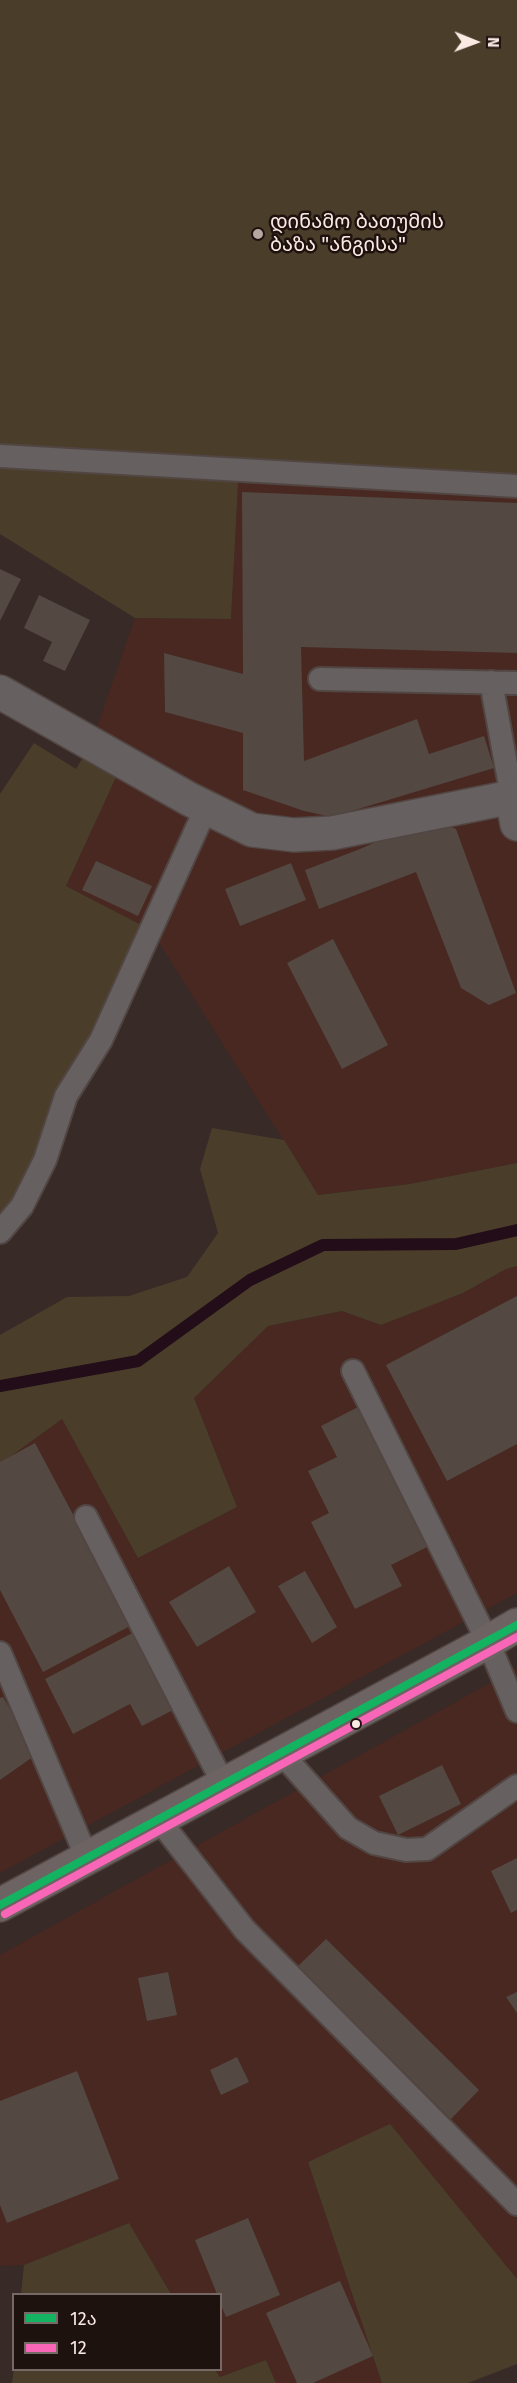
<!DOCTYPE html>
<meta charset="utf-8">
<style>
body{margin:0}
#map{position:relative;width:517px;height:2383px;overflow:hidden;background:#382a27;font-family:"Fira Sans","Noto Sans Georgian",sans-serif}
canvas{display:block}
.legend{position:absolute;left:12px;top:2293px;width:210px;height:78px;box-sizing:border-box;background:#1e120f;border:2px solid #766864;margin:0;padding:8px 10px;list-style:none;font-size:18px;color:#fbe9e4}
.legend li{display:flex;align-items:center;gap:12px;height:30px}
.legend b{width:30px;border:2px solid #766864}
.north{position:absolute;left:445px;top:12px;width:60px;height:60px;-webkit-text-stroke:4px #1e120f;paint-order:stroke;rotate:91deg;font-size:16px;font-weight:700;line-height:24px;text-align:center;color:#fbe9e4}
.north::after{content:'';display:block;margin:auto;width:21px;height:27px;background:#fbe9e4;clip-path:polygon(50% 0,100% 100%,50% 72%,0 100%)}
</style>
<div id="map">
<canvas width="517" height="2383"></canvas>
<ul class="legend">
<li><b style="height:8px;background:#13b361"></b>12ა</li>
<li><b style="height:8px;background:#fa66b7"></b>12</li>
</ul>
<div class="north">N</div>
</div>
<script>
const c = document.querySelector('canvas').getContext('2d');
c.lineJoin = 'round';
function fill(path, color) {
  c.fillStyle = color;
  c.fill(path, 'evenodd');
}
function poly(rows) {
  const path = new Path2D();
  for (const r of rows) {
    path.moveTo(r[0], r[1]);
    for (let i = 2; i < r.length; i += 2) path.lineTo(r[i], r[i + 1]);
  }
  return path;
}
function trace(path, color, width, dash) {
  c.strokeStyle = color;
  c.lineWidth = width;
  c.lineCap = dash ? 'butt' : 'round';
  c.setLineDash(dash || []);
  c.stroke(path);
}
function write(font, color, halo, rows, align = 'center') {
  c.font = font + ' "Fira Sans","Noto Sans Georgian",sans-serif';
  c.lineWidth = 5;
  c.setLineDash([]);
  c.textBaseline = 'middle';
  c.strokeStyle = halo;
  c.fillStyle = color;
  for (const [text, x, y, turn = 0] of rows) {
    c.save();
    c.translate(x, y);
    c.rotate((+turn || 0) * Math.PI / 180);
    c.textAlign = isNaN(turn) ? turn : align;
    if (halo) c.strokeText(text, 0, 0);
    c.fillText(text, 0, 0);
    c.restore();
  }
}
fill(poly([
 [238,483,517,494,517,1163,410,1184,318,1195,151,930,66,886,123,762,91,744,135,618,231,619],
 [517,1266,517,1593,0,1873,0,1464,62,1419,138,1558,237,1507,194,1398,268,1326,342,1311,381,1325,463,1293,506,1269],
 [517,1668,517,2279,390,2125,308,2162,382,2383,276,2383,266,2360,220,2377,215,2370,220,2370,220,2294,171,2294,129,2223,24,2265,0,2266,0,1955]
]), '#482821');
fill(poly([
 [0,0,517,0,517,494,238,483,231,619,135,618,0,534],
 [34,743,76,769,91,744,123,762,66,886,151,930,0,1232,0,794],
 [212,1128,284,1140,318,1195,410,1184,517,1163,517,1266,506,1269,463,1293,381,1325,342,1311,268,1326,194,1398,237,1507,138,1558,62,1419,0,1464,0,1335,67,1297,129,1296,187,1277,218,1233,200,1169],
 [390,2124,517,2279,517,2364,468,2383,382,2383,308,2162],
 [129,2223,171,2294,21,2294,24,2265],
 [266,2360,276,2383,12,2383,14,2369,215,2370,220,2377]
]), '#4a3e2b');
trace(poly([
 [0,1386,138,1361,250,1280,323,1245,456,1244,517,1230]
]), '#220d18', 12);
fill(poly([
 [242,492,517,503,517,653,301,647,304,761,417,719,429,754,484,736,494,768,332,817,304,811,243,790,243,733,165,712,164,653,243,674],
 [0,569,21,579,0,621],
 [39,595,90,620,65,671,43,661,52,642,24,628],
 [430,818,456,829,516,993,489,1005,461,988,416,872,319,909,305,870,360,849],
 [96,861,152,886,138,916,82,890],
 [291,863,306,900,240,926,225,889],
 [333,939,388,1045,342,1069,287,963],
 [517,1296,517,1444,447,1481,386,1365],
 [360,1406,431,1545,391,1565,402,1586,355,1609,311,1522,329,1513,308,1471,337,1457,321,1426],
 [35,1443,132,1625,43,1672,0,1590,0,1462],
 [229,1566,256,1612,197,1647,169,1602],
 [305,1571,337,1627,312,1643,278,1586],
 [136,1631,177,1708,142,1726,130,1704,73,1734,45,1679],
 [3,1697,37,1754,0,1780,0,1698],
 [442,1765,461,1804,398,1835,379,1796],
 [517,1858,517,1910,511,1913,491,1871],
 [326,1939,479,2090,451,2119,297,1967],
 [168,1972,177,2015,147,2021,138,1978],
 [517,1992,517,2013,506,1997],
 [237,2057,249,2082,221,2095,210,2070],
 [77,2071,119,2179,7,2223,0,2205,0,2101],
 [248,2218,280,2295,226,2317,220,2303,220,2294,217,2294,195,2240],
 [340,2281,373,2356,313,2383,297,2383,266,2313]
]), '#534842');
const service = poly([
 [0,456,517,486],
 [320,679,517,683],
 [491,682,512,797],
 [0,1232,22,1206,45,1160,66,1096,101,1040,206,808],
 [353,1371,488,1642,517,1711],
 [86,1517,224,1785],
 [0,1653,87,1858],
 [282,1754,348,1828,374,1843,406,1850,427,1849,517,1786],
 [159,1820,245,1930,517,2204]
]);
const minor = poly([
 [0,692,189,799,252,830,294,835,332,833,512,797,517,824]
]);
const trunk = poly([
 [0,1905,488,1642,517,1625]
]);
trace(service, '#524643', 26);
trace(minor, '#524643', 36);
trace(trunk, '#524643', 36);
trace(service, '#676061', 22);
trace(minor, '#676061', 33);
trace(trunk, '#6c6362', 33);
trace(poly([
 [0,1905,517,1625]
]), '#13b361', 8);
trace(poly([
 [5,1914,517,1637]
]), '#fa66b7', 8);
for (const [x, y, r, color] of [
 [258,234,6,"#b7a6a2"],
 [356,1724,5,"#fbe9e4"]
]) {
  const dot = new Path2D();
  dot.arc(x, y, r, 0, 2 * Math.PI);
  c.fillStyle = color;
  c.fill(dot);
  trace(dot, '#1e120f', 2);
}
write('20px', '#fbe9e4', '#1e120f', [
 ["დინამო ბათუმის",270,222],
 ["ბაზა \"ანგისა\"",270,245]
], 'left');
</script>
